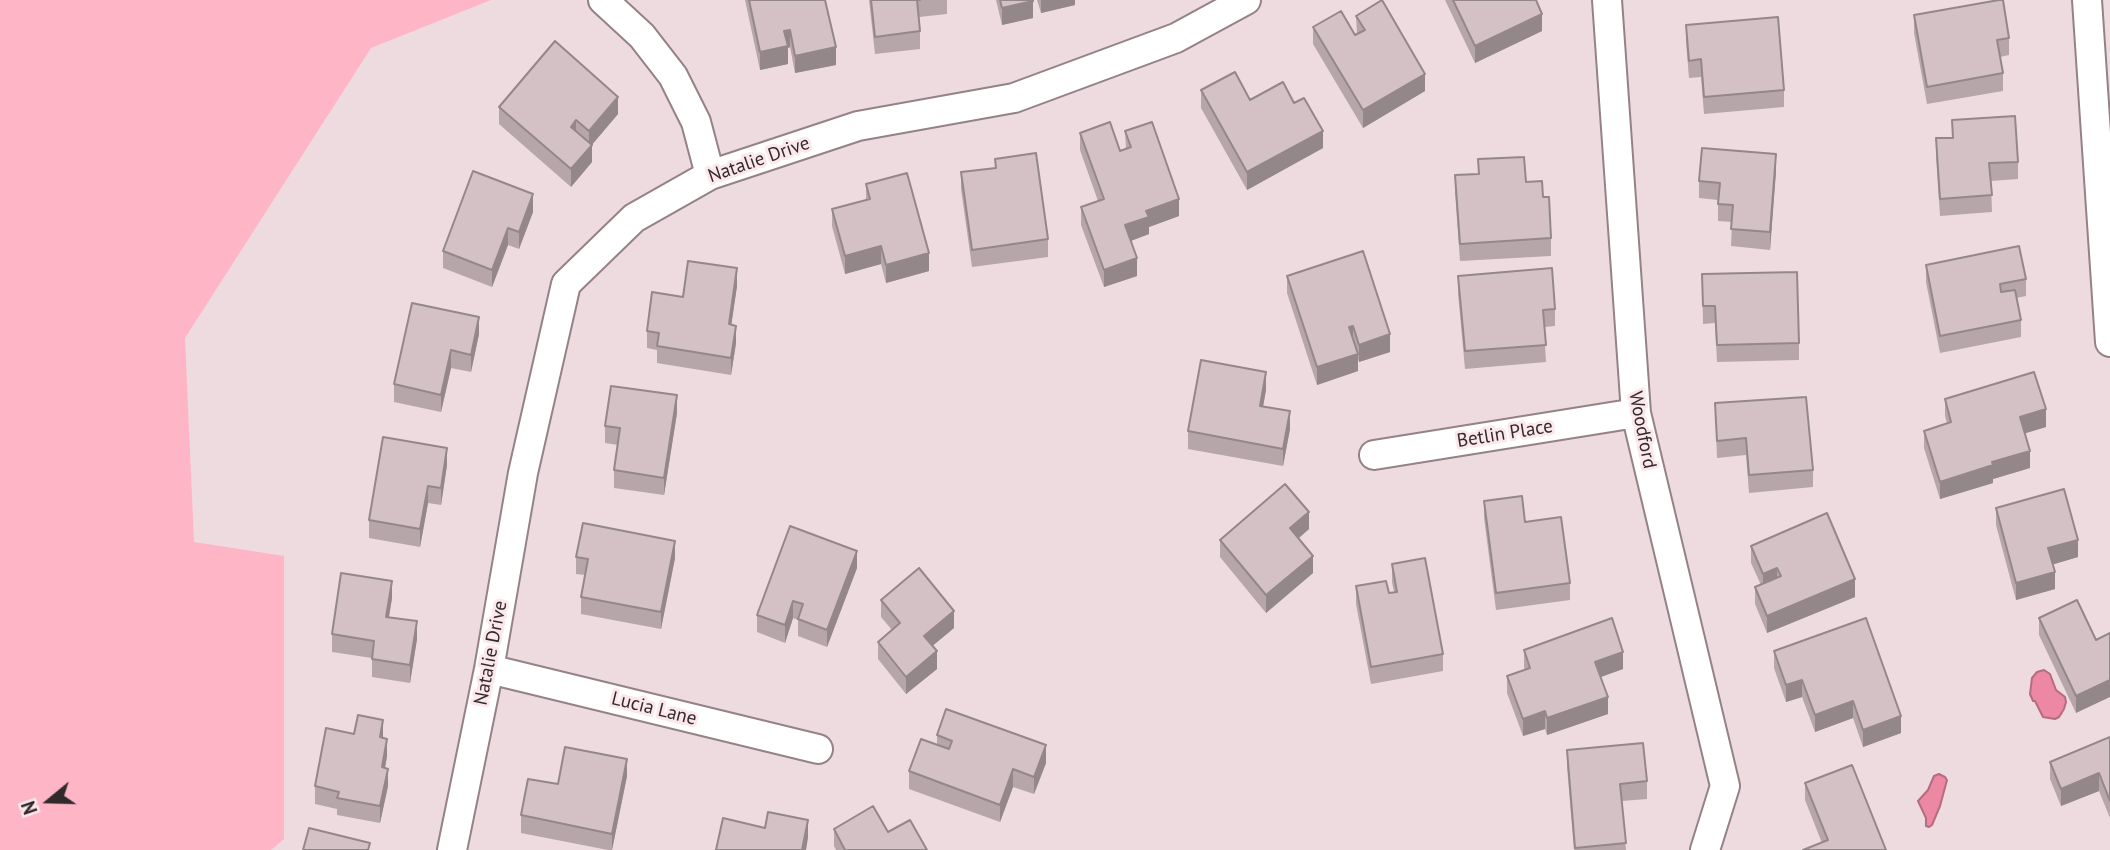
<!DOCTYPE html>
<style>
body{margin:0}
#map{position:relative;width:2110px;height:850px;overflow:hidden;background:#eedbdf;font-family:"PT Sans",sans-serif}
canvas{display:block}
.north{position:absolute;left:14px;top:766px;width:70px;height:70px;-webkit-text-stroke:5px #fce8ec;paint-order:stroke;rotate:251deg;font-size:19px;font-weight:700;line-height:28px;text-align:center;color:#312a2b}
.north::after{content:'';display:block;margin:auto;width:24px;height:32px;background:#312a2b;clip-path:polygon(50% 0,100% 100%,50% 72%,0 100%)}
</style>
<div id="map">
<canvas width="2110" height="850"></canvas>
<div class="north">N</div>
</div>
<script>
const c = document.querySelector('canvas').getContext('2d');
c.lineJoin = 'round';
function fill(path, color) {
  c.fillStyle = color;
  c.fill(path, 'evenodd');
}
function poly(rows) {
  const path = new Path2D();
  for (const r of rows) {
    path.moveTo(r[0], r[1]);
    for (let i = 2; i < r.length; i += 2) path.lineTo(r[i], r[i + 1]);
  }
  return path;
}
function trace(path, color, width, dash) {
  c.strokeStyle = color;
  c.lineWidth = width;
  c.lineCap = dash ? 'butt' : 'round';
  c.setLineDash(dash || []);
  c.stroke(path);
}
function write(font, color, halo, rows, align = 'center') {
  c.font = font + ' "PT Sans",sans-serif';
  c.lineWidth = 6;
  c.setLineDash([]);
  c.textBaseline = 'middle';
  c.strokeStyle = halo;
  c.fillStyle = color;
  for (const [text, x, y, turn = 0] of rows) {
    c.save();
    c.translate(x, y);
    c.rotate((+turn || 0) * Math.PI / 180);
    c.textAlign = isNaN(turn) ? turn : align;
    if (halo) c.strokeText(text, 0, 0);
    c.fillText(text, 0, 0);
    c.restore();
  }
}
fill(poly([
 [0,0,491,0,371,48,185,338,194,542,284,556,284,839,271,850,0,850]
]), '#feb5c6');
const water = poly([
 [2044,670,2050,674,2056,690,2065,697,2066,702,2064,709,2059,717,2055,719,2043,717,2035,701,2033,701,2030,694,2032,678,2037,672,2044,670],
 [1939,774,1945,777,1947,780,1940,806,1932,825,1929,827,1926,826,1926,818,1918,801,1928,790,1934,776,1939,774]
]);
fill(water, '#ec88a3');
trace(water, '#b46c7f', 2);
const street = poly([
 [603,0,642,36,673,76,696,122,710,175],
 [1607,0,1636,413,1725,786,1705,850],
 [2087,0,2110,342],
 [1374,455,1636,413],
 [489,669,818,749],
 [452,850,489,669,523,473,566,284,634,218,710,175,858,126,1014,98,1176,38,1246,0]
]);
trace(street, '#948286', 32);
trace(street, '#fff', 28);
fill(poly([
 [745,0,825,0,836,65,795,73,790,47,788,48,788,64,760,70],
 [869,0,947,0,947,14,919,17,920,31,920,49,875,54],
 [996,0,1033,0,1033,18,1002,25],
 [1037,0,1075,0,1075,5,1041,13],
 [1445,0,1536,0,1542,31,1475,63],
 [1914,15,2009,38,2009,55,2000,57,2003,73,2003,91,1927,104,1914,33],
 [1356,16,1425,91,1363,128,1313,44,1313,27,1355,35,1357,34],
 [1686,25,1784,90,1784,107,1704,114,1701,77,1689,78,1686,42],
 [1201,90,1250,100,1294,103,1323,148,1247,190,1201,108],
 [499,107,618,114,592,145,592,162,571,187,499,124],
 [1952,120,2018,162,2018,179,1991,181,1992,212,1940,216,1936,156,1936,138,1952,138],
 [1125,131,1179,216,1149,227,1149,234,1131,241,1137,276,1104,287,1081,225,1081,207,1098,201,1080,150,1080,133,1120,151,1126,149],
 [995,159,1048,239,1048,257,972,267,961,189,961,172,995,168],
 [1478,159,1543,197,1551,238,1551,256,1460,261,1455,192,1455,175,1478,174],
 [1776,171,1770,250,1731,246,1732,222,1718,221,1718,200,1699,198,1699,181],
 [866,184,929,271,886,283,881,264,845,274,832,226,832,209,866,200],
 [533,212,519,249,508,245,492,287,443,268,443,251],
 [1926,265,2026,279,2026,296,2016,298,2021,320,2021,337,1940,353,1926,282],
 [1702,274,1799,343,1799,360,1717,362,1715,323,1703,324],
 [1287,276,1390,352,1359,362,1358,359,1358,371,1317,385,1287,293],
 [1458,276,1555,309,1555,326,1544,327,1546,362,1465,369,1458,293],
 [737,286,731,325,736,343,731,375,657,363,657,350,647,348,647,331,683,297],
 [479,334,471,372,451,368,441,412,394,402,394,384],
 [1266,390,1263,407,1290,429,1283,466,1188,449,1188,431],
 [1945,399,2046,427,2024,433,2030,468,1993,479,1993,483,1940,499,1924,448,1924,431,1947,423,1945,416],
 [1715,403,1813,470,1813,487,1749,493,1746,455,1717,458],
 [677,413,664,495,614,488,614,470,618,445,605,443,605,426],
 [447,465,441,505,428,503,420,547,369,538,369,520],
 [1484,501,1525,522,1570,583,1570,600,1496,610,1484,518],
 [1996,508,2078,557,2053,564,2055,589,2016,600,1996,525],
 [1309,529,1298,538,1313,573,1266,613,1220,557,1220,540],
 [1751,546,1855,597,1767,633,1755,604,1755,587,1761,585,1751,563],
 [576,557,675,558,661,629,581,614,581,597,585,575,576,574],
 [1392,564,1443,654,1443,671,1371,684,1356,604,1356,586,1389,593,1394,592,1392,582],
 [857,568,827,647,798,636,798,620,793,618,785,643,757,632,757,615],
 [392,598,389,617,417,639,410,683,372,677,372,658,332,652,332,634],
 [881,600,954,628,932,646,937,669,906,694,878,659,878,642,892,630,881,617],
 [2039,618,2096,640,2076,713,2039,635],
 [1524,650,1623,669,1601,677,1608,714,1547,735,1545,729,1523,736,1507,693,1507,676,1525,670,1524,667],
 [1774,651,1901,733,1863,747,1853,718,1815,732,1802,697,1786,702,1774,668],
 [354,734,383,738,387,756,385,768,388,786,380,823,337,815,337,809,315,804,315,786],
 [937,735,1046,763,1034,794,1013,787,1000,822,909,789,909,771,937,745],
 [2110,737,2110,818,2099,791,2061,806,2050,779,2050,762],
 [1567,750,1647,781,1647,799,1622,801,1626,850,1574,850,1567,767],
 [627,776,612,850,608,850,521,833,521,815,558,784],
 [1805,783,1886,850,1822,843,1805,800],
 [834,829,888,832,927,850,836,850,834,846]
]), '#b6a6a9');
fill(poly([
 [1041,0,1075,0,1075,5,1041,13],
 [1033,1,1033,18,1002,25,1002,8],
 [1542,14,1542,31,1475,63,1475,46],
 [790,30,790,47,788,48,788,64,760,70,760,52,784,31],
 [836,47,836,65,795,73,795,56],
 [1425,74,1425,91,1363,128,1363,110],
 [618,97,618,114,589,148,589,131],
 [576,120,576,138,571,127],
 [1323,131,1323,148,1247,190,1247,172],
 [592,145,592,162,571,187,571,169],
 [1776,154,1776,171,1770,250,1770,232],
 [533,194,533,212,519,249,519,232],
 [1179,199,1179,216,1149,227,1149,234,1125,243,1125,225,1146,211],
 [508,228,508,245,492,287,492,270],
 [881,246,881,264,845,274,845,256],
 [929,253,929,271,886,283,886,265],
 [1137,258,1137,276,1104,287,1104,270],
 [737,268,737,286,729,341,729,324],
 [479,317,479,334,471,372,471,355],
 [736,326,736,343,731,375,731,358],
 [1353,326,1353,343,1349,327],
 [1390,334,1390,352,1359,362,1359,345],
 [451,350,451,368,441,412,441,395],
 [1358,354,1358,371,1317,385,1317,367],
 [1266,372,1266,390,1260,423,1260,406],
 [677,395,677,413,664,495,664,478],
 [2046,409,2046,427,2020,435,2020,417],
 [1290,411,1290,429,1283,466,1283,449],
 [447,448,447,465,441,505,441,488],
 [2030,451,2030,468,1993,479,1993,483,1940,499,1940,482,1992,462],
 [428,486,428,503,420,547,420,529],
 [1309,512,1309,529,1290,546,1290,528],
 [2078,540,2078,557,2048,566,2048,548],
 [675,541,675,558,661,629,661,612],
 [857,551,857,568,827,647,827,630],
 [1313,556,1313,573,1266,613,1266,595],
 [1777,568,1777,585,1763,591,1763,574],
 [2055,572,2055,589,2016,600,2016,583],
 [1855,579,1855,597,1767,633,1767,616],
 [392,581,392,598,386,634,386,617],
 [793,601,793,618,785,643,785,625],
 [954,611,954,628,924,653,924,636],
 [417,621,417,639,410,683,410,665],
 [937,651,937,669,906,694,906,677],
 [1623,652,1623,669,1595,679,1595,662],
 [1802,680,1802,697,1786,702,1786,685],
 [2110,680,2110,697,2076,713,2076,696],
 [1608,697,1608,714,1547,735,1547,718],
 [1853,701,1853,718,1815,732,1815,715],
 [1545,711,1545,729,1523,736,1523,719],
 [1901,716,1901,733,1863,747,1863,730],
 [383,720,383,738,380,737],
 [387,739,387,756,382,785,382,767],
 [1046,745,1046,763,1034,794,1034,777],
 [627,759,627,776,612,850,612,834],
 [388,769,388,786,380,823,380,806],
 [1013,769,1013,787,1000,822,1000,805],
 [2099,773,2099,791,2061,806,2061,789],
 [808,820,808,838,806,850,802,850]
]), '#94878a');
const building = poly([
 [749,0,825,0,836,47,795,56,790,30,784,31,788,46,760,52,749,0],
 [871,0,920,0,917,0,920,31,875,37,871,0],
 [1000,0,1033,0,1033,1,1002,8,1000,0],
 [1382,0,1425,74,1363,110,1313,27,1341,11,1355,35,1365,30,1356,16,1382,0],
 [1453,0,1536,0,1542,14,1475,46,1453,0],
 [1999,0,2003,0,2009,38,1997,40,2003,73,1927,87,1914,15,1999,0],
 [1778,17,1784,90,1704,97,1701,59,1689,61,1686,25,1778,17],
 [555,41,618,97,589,131,576,120,571,127,592,145,571,169,499,107,555,41],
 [1235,72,1250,100,1283,82,1294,103,1304,98,1323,131,1247,172,1201,90,1235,72],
 [2015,116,2018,162,1989,163,1992,195,1940,199,1936,138,1953,138,1952,120,2015,116],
 [1110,122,1120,151,1131,147,1125,131,1152,122,1179,199,1146,211,1149,217,1125,225,1137,258,1104,270,1081,207,1104,199,1080,133,1110,122],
 [1702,148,1776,154,1770,232,1731,229,1733,205,1718,204,1720,183,1699,181,1702,148],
 [1036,153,1048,239,972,250,961,172,996,168,995,159,1036,153],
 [1524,157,1526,182,1542,181,1543,197,1549,197,1551,238,1460,244,1455,175,1479,174,1478,159,1524,157],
 [473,171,533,194,519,232,508,228,492,270,443,251,473,171],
 [907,173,929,253,886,265,881,246,845,256,832,209,870,199,866,184,907,173],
 [2019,246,2026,279,2000,284,2001,292,2015,290,2021,320,1940,336,1926,265,2019,246],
 [1363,251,1390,334,1359,345,1353,326,1349,327,1358,354,1317,367,1287,276,1363,251],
 [688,261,737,268,729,324,736,326,731,358,657,346,659,333,647,331,652,292,683,297,688,261],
 [1552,268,1555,309,1543,310,1546,345,1465,351,1458,276,1552,268],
 [1797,272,1799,343,1717,345,1715,306,1703,306,1702,274,1797,272],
 [412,303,479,317,471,355,451,350,441,395,394,384,412,303],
 [1201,360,1266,372,1260,406,1290,411,1283,449,1188,431,1201,360],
 [2034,372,2046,409,2020,417,2030,451,1992,462,1993,465,1940,482,1924,431,1951,422,1945,399,2034,372],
 [611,386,677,395,664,478,614,470,620,428,605,426,611,386],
 [1806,397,1813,470,1749,475,1746,438,1717,441,1715,403,1806,397],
 [383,437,447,448,441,488,428,486,420,529,369,520,383,437],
 [1285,484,1309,512,1290,528,1313,556,1266,595,1220,540,1285,484],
 [2064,489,2078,540,2048,548,2055,572,2016,583,1996,508,2064,489],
 [1522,496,1525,522,1561,517,1570,583,1496,593,1484,501,1522,496],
 [1827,513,1855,579,1767,616,1755,587,1781,576,1777,568,1763,574,1751,546,1827,513],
 [583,523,675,541,661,612,581,597,588,559,576,557,583,523],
 [790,526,857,551,827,630,798,619,803,604,793,601,785,625,757,615,790,526],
 [1425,558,1443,654,1371,667,1356,586,1386,581,1389,593,1397,592,1392,564,1425,558],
 [919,568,954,611,924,636,937,651,906,677,878,642,900,623,881,600,919,568],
 [341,573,392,581,386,617,417,621,410,665,372,659,374,641,332,634,341,573],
 [2077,600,2096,640,2110,633,2110,680,2076,696,2039,618,2077,600],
 [1612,618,1623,652,1595,662,1608,697,1547,718,1545,711,1523,719,1507,676,1530,668,1524,650,1612,618],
 [1866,618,1901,716,1863,730,1853,701,1815,715,1802,680,1786,685,1774,651,1866,618],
 [946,709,1046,745,1034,777,1013,769,1000,805,909,771,921,739,949,749,952,741,937,735,946,709],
 [358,715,383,720,380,737,387,739,382,767,388,769,380,806,337,798,339,792,315,786,326,728,354,734,358,715],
 [2110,737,2110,801,2099,773,2061,789,2050,762,2110,737],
 [1643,743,1647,781,1620,784,1626,843,1575,848,1567,750,1643,743],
 [565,747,627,759,612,834,521,815,528,779,558,784,565,747],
 [1852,765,1886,850,1803,850,1828,840,1805,783,1852,765],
 [873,806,888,832,910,820,927,850,845,850,834,829,873,806],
 [768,812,808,820,802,850,716,850,723,818,765,828,768,812],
 [309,828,370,843,368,850,303,850,309,828]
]);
fill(building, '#d4c1c5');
trace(building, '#94878a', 2);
write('19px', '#312a2b', '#fce8ec', [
 ["Natalie Drive",759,160,-19],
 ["Woodford",1642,430,79],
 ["Betlin Place",1505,434,-9],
 ["Natalie Drive",491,653,-79],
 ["Lucia Lane",654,709,14]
]);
</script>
